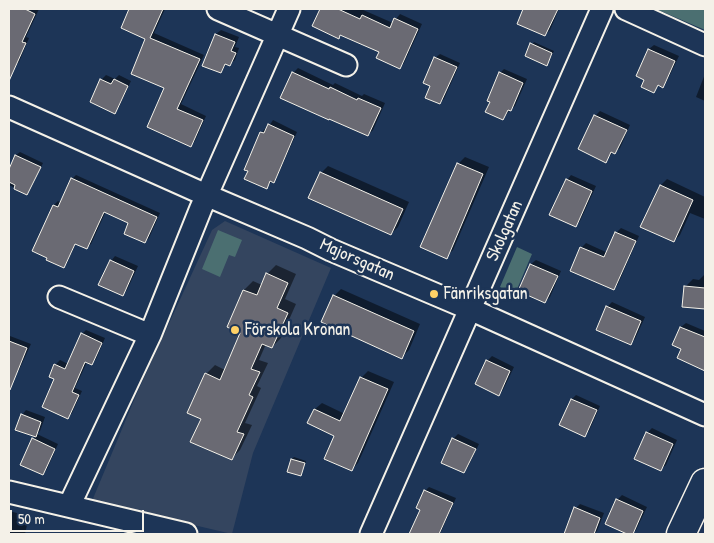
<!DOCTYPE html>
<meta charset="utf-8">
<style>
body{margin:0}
#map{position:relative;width:714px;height:543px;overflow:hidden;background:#1d3557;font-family:"Patrick Hand",sans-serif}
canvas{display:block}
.frame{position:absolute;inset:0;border:10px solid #f4f1e8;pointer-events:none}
.scale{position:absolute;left:10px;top:510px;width:134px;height:22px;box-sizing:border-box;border:2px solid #f4f1e8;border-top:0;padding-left:6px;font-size:15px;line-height:18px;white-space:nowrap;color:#f4f1e8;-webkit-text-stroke:4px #1d3557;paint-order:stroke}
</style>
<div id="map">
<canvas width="714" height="543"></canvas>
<div class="frame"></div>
<div class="scale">50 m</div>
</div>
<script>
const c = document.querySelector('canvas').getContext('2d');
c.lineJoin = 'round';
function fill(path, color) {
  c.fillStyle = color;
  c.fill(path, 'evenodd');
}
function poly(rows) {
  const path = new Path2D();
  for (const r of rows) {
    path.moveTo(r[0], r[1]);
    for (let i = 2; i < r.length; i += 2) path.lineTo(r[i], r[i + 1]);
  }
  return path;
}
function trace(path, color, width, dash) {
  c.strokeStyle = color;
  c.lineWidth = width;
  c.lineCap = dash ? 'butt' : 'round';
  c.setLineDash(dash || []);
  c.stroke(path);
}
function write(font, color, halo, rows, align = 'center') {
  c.font = font + ' "Patrick Hand",sans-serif';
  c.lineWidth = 5;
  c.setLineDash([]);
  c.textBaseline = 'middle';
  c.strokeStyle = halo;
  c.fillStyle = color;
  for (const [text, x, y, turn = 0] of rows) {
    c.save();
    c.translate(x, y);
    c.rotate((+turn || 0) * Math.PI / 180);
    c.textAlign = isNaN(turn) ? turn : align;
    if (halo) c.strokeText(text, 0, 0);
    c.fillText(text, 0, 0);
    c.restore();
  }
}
fill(poly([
 [225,221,331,268,253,453,232,534,92,501,137,393,212,230]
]), '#34455f');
fill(poly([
 [656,9,705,9,705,30],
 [218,230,242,240,235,257,229,255,220,277,202,269],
 [517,247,532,254,515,294,500,287]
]), '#4b6f71');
fill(poly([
 [12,9,39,9,26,37,29,38,19,62,14,67,9,65,9,16],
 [130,9,165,9,154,33,204,55,181,104,206,116,195,141,191,145,166,87,147,38,122,28],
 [321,9,361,9,393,23,400,14,422,24,404,63,400,67,380,52,341,34,338,37,313,26],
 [525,9,559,9,550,30,545,35,519,23],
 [221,30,239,37,235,47,239,48,235,60,230,64,227,63,221,72,204,65,216,34],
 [534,42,554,51,547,64,526,55],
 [654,45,679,56,667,81,663,86,659,84,654,91,646,79,638,76,649,49],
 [440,54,460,63,444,99,440,103,432,86,435,58],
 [298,68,333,85,335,83,362,96,364,94,385,103,373,130,368,135,293,73],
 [504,69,527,79,515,106,510,110,503,119,500,73],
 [705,74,705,101,696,97],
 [106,75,115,79,119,75,131,81,119,107,115,112,101,80],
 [600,111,630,125,620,148,615,152,613,152,606,161,580,149,596,115],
 [273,120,297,132,277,177,273,181,272,181,266,188,261,133,265,129,267,129],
 [20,152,43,163,30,190,27,194,9,185,9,172,16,155],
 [465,157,489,167,453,250,446,257,458,164],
 [328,166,409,202,398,227,391,234,321,173],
 [76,175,160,213,149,238,145,242,130,222,106,211,91,244,87,248,76,243,67,263,63,267,34,250,54,205,58,201,61,203,72,179],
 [571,175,596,186,580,221,576,225,567,180],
 [667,179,705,197,705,219,690,213,680,235,674,241,661,185],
 [621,228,639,236,618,284,614,289,581,248,586,243,608,253,616,233],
 [115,256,138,266,127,290,122,294,111,261],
 [536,260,561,271,550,297,545,302,519,290,531,264],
 [276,265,296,274,285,299,296,304,281,338,272,347,266,344,259,360,268,363,257,386,261,388,245,423,252,425,240,450,231,459,202,418,206,374,215,365,225,370,242,333,228,327,244,290,253,281,262,285,267,274],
 [705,274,705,308,684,306,686,286,693,279,699,280],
 [341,289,420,324,409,350,402,357,334,296],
 [612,302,645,317,635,339,630,344,607,307],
 [686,323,705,331,705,366,703,368,682,349,674,345,681,327],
 [86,330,105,338,96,359,91,364,87,362,75,388,82,391,72,413,68,417,56,378,55,365,60,360,68,364,82,334],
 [10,336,31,344,19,370,15,374,9,372,9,337],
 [492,356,514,367,503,390,498,394,487,361],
 [368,371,394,382,358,463,351,470,335,436,308,422,315,409,322,403,345,414,361,378],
 [576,395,600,406,589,431,584,435,560,424,572,399],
 [26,410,45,417,40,431,37,434,58,444,47,469,43,474,33,439,36,436,22,415],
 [652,428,677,440,666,465,661,469,647,433],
 [458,434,479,444,468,467,464,472,453,439],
 [294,457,306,461,301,475,292,459],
 [429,487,456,498,440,534,411,534,422,509,425,491],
 [622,495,647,507,636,530,632,534,606,523,617,500],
 [580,504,604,513,597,531,594,534,589,534,569,526,576,508],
 [9,511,29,516,25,534,9,534]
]), '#0007');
const building = poly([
 [9,9,25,9,35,14,22,42,26,43,9,81,9,9],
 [129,9,163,9,150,38,200,59,177,109,203,120,191,147,147,127,164,88,131,74,145,39,121,28,129,9],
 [320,9,338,9,360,19,362,15,390,28,394,18,418,29,400,69,376,58,379,52,340,35,339,39,312,26,320,9],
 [523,9,558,9,545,36,517,24,523,9],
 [215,34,235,42,231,51,236,53,230,66,225,64,221,73,202,66,215,34],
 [530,43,552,53,547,66,525,56,530,43],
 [648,49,675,61,663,88,658,85,654,93,641,87,644,80,636,76,648,49],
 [434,57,457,67,440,104,425,98,430,86,423,83,434,57],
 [292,72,329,89,330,87,357,100,358,98,381,108,368,136,329,119,329,120,280,98,292,72],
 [499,72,523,83,511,111,508,110,503,120,485,112,490,102,487,101,499,72],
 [100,79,111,84,114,79,128,86,115,114,90,102,100,79],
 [594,115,627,130,615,154,611,152,606,163,578,149,594,115],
 [268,124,294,136,274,183,270,181,267,189,244,179,248,171,244,170,260,132,264,133,268,124],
 [15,155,41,167,27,195,14,189,15,185,9,182,9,169,15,155],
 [457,163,483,174,447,259,420,247,457,163],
 [320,172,403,209,391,235,308,198,320,172],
 [71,178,157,217,145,243,124,234,128,223,104,212,87,249,75,244,64,268,46,260,47,258,32,251,53,205,58,207,71,178],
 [566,179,592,191,576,227,549,215,566,179],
 [660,185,693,200,674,242,640,227,660,185],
 [615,232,636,241,614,290,570,271,580,247,604,257,615,232],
 [110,260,134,271,123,296,98,285,110,260],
 [530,264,558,276,545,303,518,291,530,264],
 [266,273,288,283,277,308,288,313,272,348,262,344,251,369,260,372,249,395,253,397,237,432,244,434,232,460,190,442,201,419,187,413,205,373,220,380,240,333,227,327,243,290,257,295,266,273],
 [684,286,705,288,705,309,682,307,684,286],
 [333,295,414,331,402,359,321,322,333,295],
 [606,306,641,321,631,345,596,330,606,306],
 [680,327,705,337,705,371,677,358,681,349,672,345,680,327],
 [81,333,102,343,92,365,85,362,72,392,79,395,68,419,42,407,54,379,49,377,54,364,65,369,81,333],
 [9,341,27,348,10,390,9,389,9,341],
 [486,360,510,371,499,396,475,384,486,360],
 [360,377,388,389,352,471,324,459,334,436,307,423,314,409,340,421,360,377],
 [571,399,597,410,585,437,559,425,571,399],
 [21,414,41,422,36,437,15,430,21,414],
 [646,432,673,444,661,471,634,459,646,432],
 [32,438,55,449,43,475,20,465,32,438],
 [452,438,476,449,464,473,441,463,452,438],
 [291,459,305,463,301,476,287,472,291,459],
 [424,490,453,503,439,534,409,534,420,510,416,508,424,490],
 [616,499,643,511,633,534,627,534,605,524,616,499],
 [574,507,600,518,594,534,564,534,574,507]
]);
fill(building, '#6a6a73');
trace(building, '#f4f1e8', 1);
const street = poly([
 [218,9,346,65],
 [626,9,705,45],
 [9,107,206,195,307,238,331,250,470,309,705,415],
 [59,297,150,335],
 [9,492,186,534],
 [69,506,150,335,201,208,289,9],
 [371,534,602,9]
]);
const secondary = poly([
 [681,534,705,483]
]);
trace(street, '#f4f1e8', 25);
trace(secondary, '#f4f1e8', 31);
trace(street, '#1d3557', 21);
trace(secondary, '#1d3557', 28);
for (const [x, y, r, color] of [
 [434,294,5,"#ffd166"],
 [235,330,5,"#ffd166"]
]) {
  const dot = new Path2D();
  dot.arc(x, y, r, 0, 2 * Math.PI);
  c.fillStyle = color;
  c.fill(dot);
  trace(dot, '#1d3557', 2);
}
write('18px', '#f4f1e8', '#1d3557', [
 ["Skolgatan",505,231,-66],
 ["Majorsgatan",357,260,24]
]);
write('18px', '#f4f1e8', '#1d3557', [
 ["Fänriksgatan",444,294],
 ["Förskola Kronan",245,330]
], 'left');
</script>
